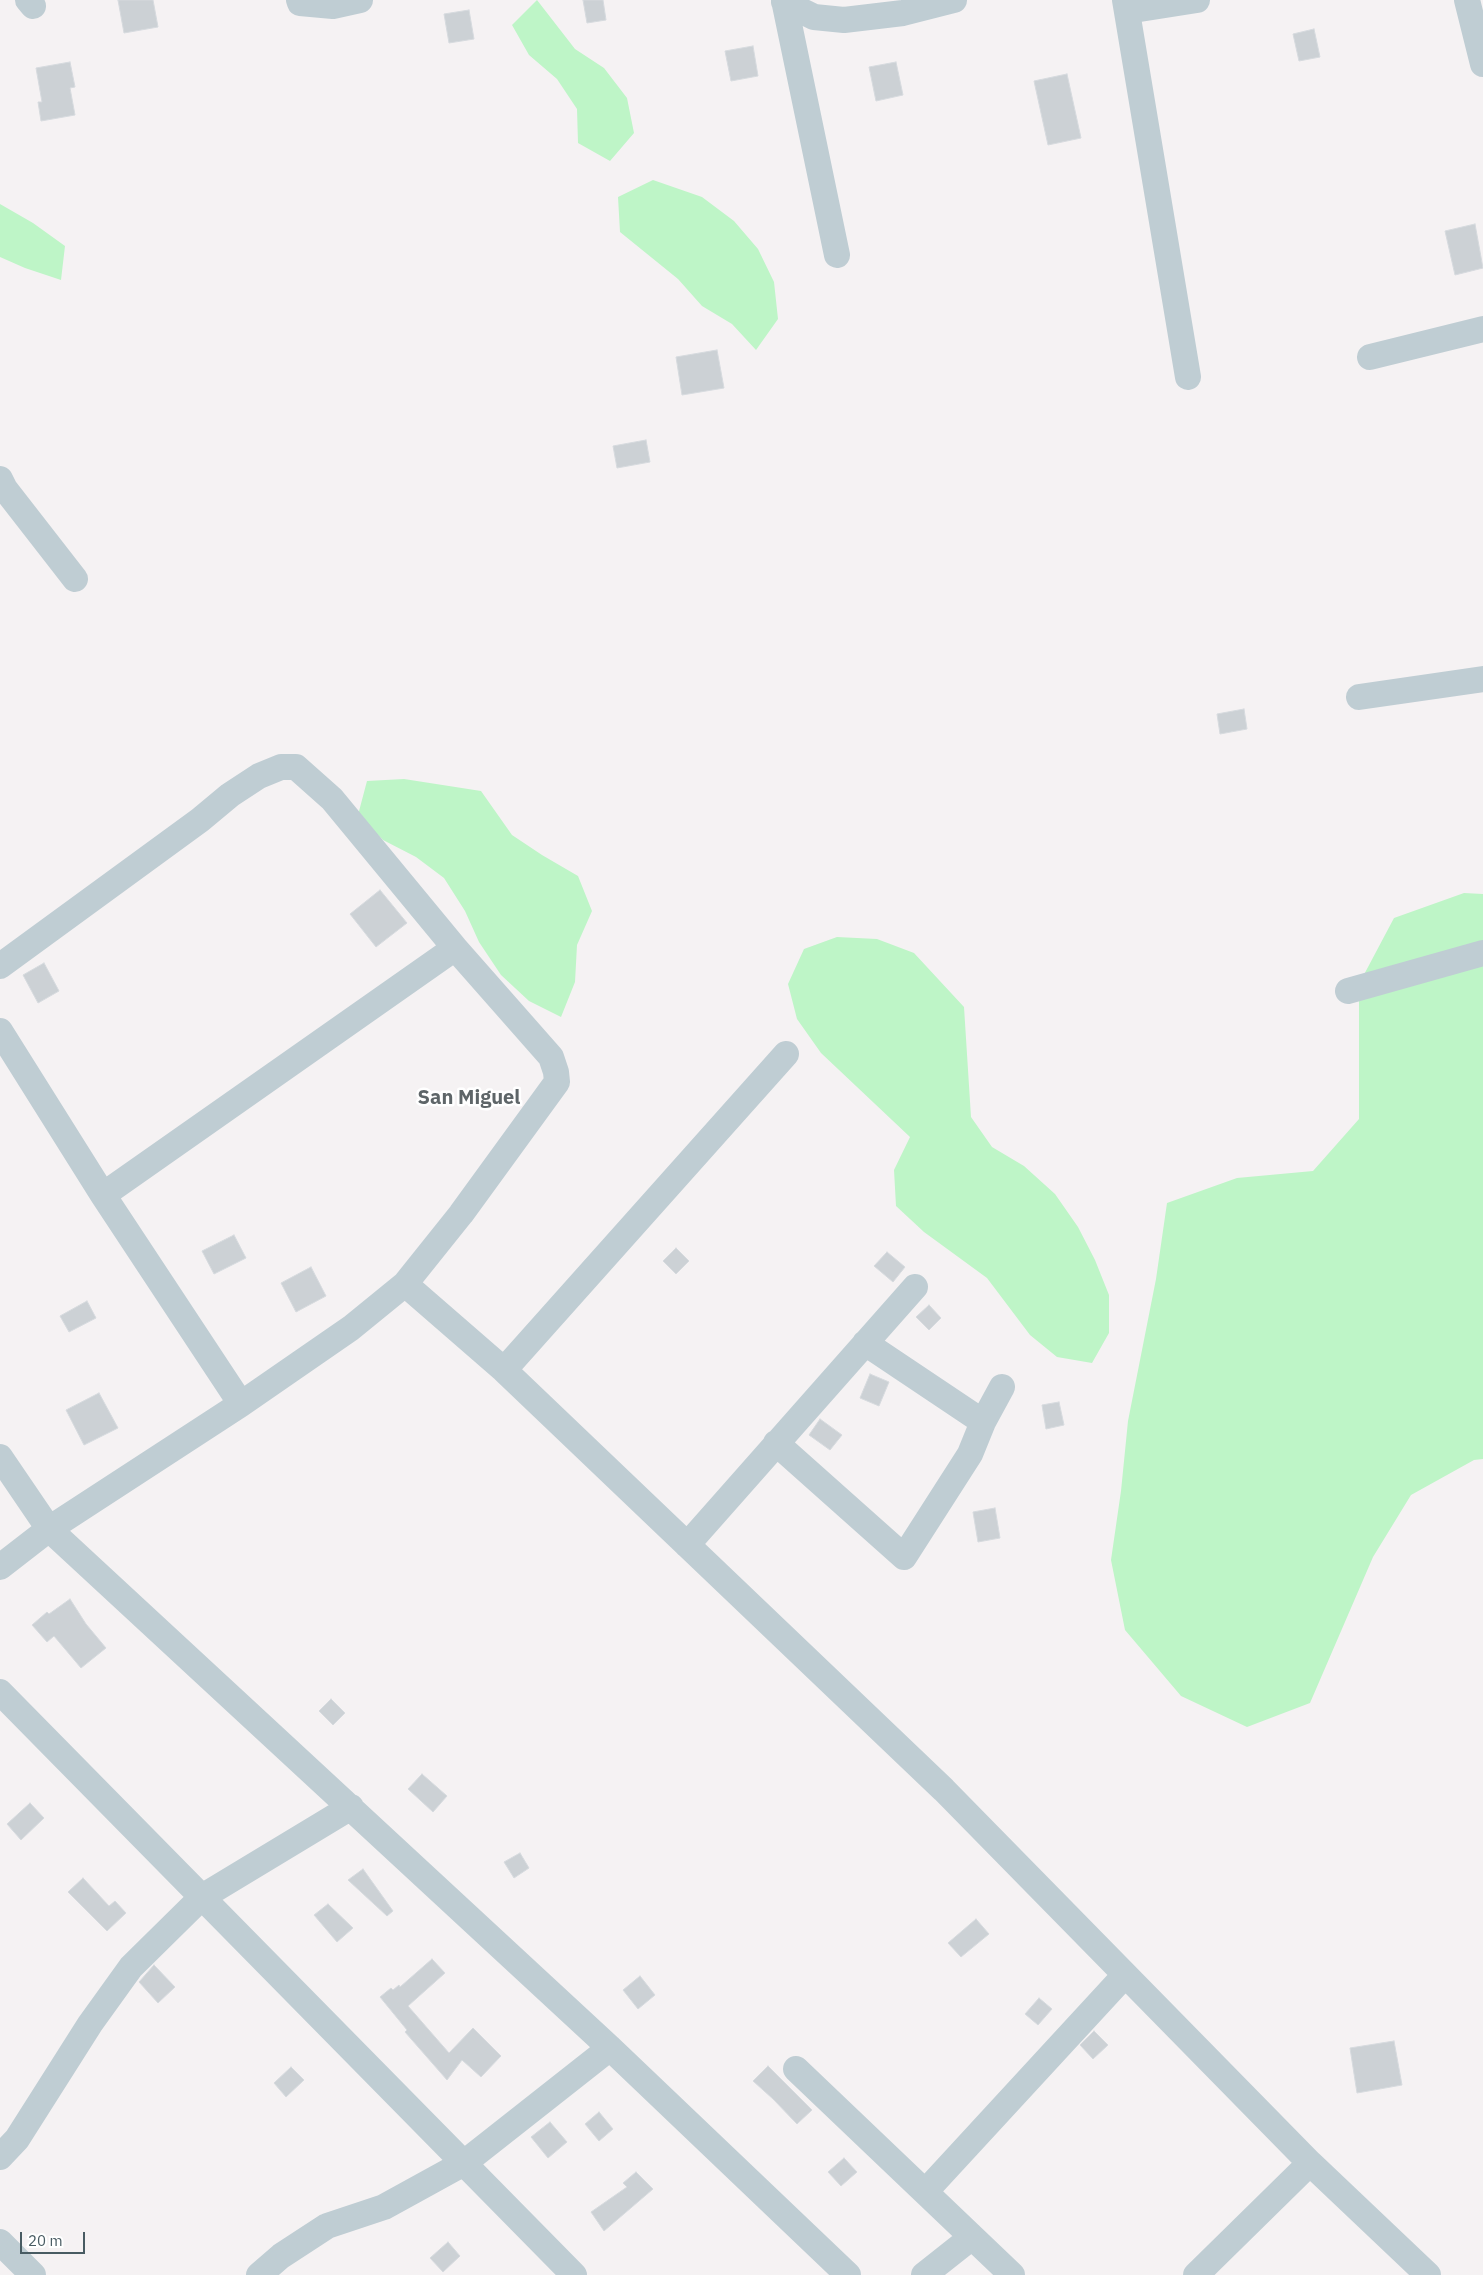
<!DOCTYPE html>
<style>
body{margin:0}
#map{position:relative;width:1483px;height:2275px;overflow:hidden;background:#f5f2f3;font-family:"IBM Plex Sans",sans-serif}
canvas{display:block}
.scale{position:absolute;left:20px;top:2232px;width:65px;height:22px;box-sizing:border-box;border:2px solid #485b62;border-top:0;padding-left:6px;font-size:15px;line-height:18px;white-space:nowrap;color:#485b62;-webkit-text-stroke:4px #fff;paint-order:stroke}
</style>
<div id="map">
<canvas width="1483" height="2275"></canvas>
<div class="scale">20 m</div>
</div>
<script>
const c = document.querySelector('canvas').getContext('2d');
c.lineJoin = 'round';
function fill(path, color) {
  c.fillStyle = color;
  c.fill(path, 'evenodd');
}
function poly(rows) {
  const path = new Path2D();
  for (const r of rows) {
    path.moveTo(r[0], r[1]);
    for (let i = 2; i < r.length; i += 2) path.lineTo(r[i], r[i + 1]);
  }
  return path;
}
function trace(path, color, width, dash) {
  c.strokeStyle = color;
  c.lineWidth = width;
  c.lineCap = dash ? 'butt' : 'round';
  c.setLineDash(dash || []);
  c.stroke(path);
}
function write(font, color, halo, rows, align = 'center') {
  c.font = font + ' "IBM Plex Sans",sans-serif';
  c.lineWidth = 5;
  c.setLineDash([]);
  c.textBaseline = 'middle';
  c.strokeStyle = halo;
  c.fillStyle = color;
  for (const [text, x, y, turn = 0] of rows) {
    c.save();
    c.translate(x, y);
    c.rotate((+turn || 0) * Math.PI / 180);
    c.textAlign = isNaN(turn) ? turn : align;
    if (halo) c.strokeText(text, 0, 0);
    c.fillText(text, 0, 0);
    c.restore();
  }
}
fill(poly([
 [537,0,575,49,604,68,627,98,634,133,610,161,578,143,577,109,557,79,529,55,512,25],
 [653,180,702,197,734,221,758,249,774,282,778,319,756,350,732,324,702,306,678,279,620,232,618,197],
 [0,204,33,223,65,246,61,280,25,268,0,257],
 [404,779,481,791,512,835,542,855,578,876,592,911,577,945,575,982,561,1017,529,1001,501,975,479,942,465,911,444,878,416,857,383,840,358,815,367,781],
 [1464,893,1483,894,1483,1459,1474,1460,1411,1495,1373,1557,1310,1703,1247,1727,1181,1696,1125,1630,1111,1560,1121,1491,1128,1421,1156,1279,1167,1203,1237,1178,1313,1171,1359,1119,1359,984,1394,918],
 [837,937,877,939,914,953,964,1007,971,1117,992,1147,1024,1166,1055,1194,1078,1227,1095,1260,1109,1295,1109,1333,1092,1363,1057,1357,1030,1335,987,1278,924,1232,896,1206,894,1170,910,1137,821,1053,797,1019,788,984,804,949]
]), '#bef5c7');
const building = poly([
 [118,0,153,0,158,27,124,33,118,0],
 [583,0,603,0,606,20,587,23,583,0],
 [469,10,474,39,449,43,444,14,469,10],
 [1314,29,1320,57,1299,61,1293,34,1314,29],
 [753,46,758,76,731,81,725,51,753,46],
 [70,62,75,87,70,88,75,115,41,121,38,102,42,102,36,68,70,62],
 [896,62,903,95,876,101,869,67,896,62],
 [1067,74,1081,138,1048,145,1034,81,1067,74],
 [1475,224,1483,268,1455,275,1445,231,1475,224],
 [717,350,724,388,682,395,676,357,717,350],
 [646,440,650,462,617,468,613,446,646,440],
 [1244,709,1247,729,1220,734,1217,714,1244,709],
 [380,890,407,923,376,947,350,914,380,890],
 [44,963,59,991,38,1003,23,975,44,963],
 [234,1235,246,1258,214,1274,202,1251,234,1235],
 [676,1248,689,1261,676,1274,663,1261,676,1248],
 [887,1252,905,1267,893,1282,874,1266,887,1252],
 [311,1267,326,1296,296,1312,281,1283,311,1267],
 [87,1301,96,1318,69,1332,60,1316,87,1301],
 [929,1305,941,1318,929,1330,916,1317,929,1305],
 [870,1374,889,1382,879,1406,860,1398,870,1374],
 [99,1393,118,1428,84,1445,66,1410,99,1393],
 [1059,1402,1064,1425,1046,1429,1042,1405,1059,1402],
 [820,1419,842,1435,830,1450,809,1435,820,1419],
 [995,1508,1000,1538,978,1542,973,1512,995,1508],
 [70,1599,86,1624,106,1648,81,1668,54,1636,47,1642,32,1625,47,1612,49,1614,70,1599],
 [331,1699,345,1713,333,1725,319,1711,331,1699],
 [422,1774,447,1796,433,1812,408,1789,422,1774],
 [30,1803,44,1818,21,1840,7,1824,30,1803],
 [520,1853,529,1868,514,1878,504,1862,520,1853],
 [363,1869,393,1911,387,1916,348,1880,363,1869],
 [83,1878,109,1906,115,1901,126,1913,107,1931,68,1892,83,1878],
 [328,1904,353,1928,337,1942,314,1915,328,1904],
 [976,1919,989,1934,961,1957,948,1943,976,1919],
 [432,1959,445,1973,408,2006,449,2053,473,2028,501,2056,481,2077,462,2060,447,2080,405,2032,407,2030,380,1997,391,1988,393,1990,399,1985,400,1987,432,1959],
 [154,1965,175,1987,158,2003,139,1982,154,1965],
 [640,1976,655,1995,638,2009,623,1990,640,1976],
 [1039,1998,1052,2009,1038,2025,1025,2014,1039,1998],
 [1094,2031,1108,2045,1093,2059,1080,2045,1094,2031],
 [1394,2041,1402,2085,1357,2093,1350,2048,1394,2041],
 [768,2066,812,2110,797,2124,773,2099,753,2081,768,2066],
 [291,2067,304,2080,286,2097,274,2083,291,2067],
 [599,2112,613,2129,599,2141,585,2124,599,2112],
 [550,2122,567,2142,548,2158,531,2137,550,2122],
 [844,2158,857,2172,841,2186,828,2172,844,2158],
 [636,2172,653,2189,604,2231,591,2212,627,2187,623,2183,636,2172],
 [448,2242,460,2256,443,2272,430,2258,448,2242]
]);
fill(building, '#ccd1d5');
trace(building, '#d6dade', 1);
trace(poly([
 [28,0,33,6],
 [299,0,300,3,333,6,360,0],
 [784,0,837,255],
 [1125,0,1188,377],
 [1467,0,1483,64],
 [784,2,814,17,844,20,903,13,954,0],
 [1127,11,1197,0],
 [1370,357,1483,329],
 [0,479,5,489,75,579],
 [1359,697,1483,679],
 [0,966,200,820,230,795,259,776,281,767,296,767,332,799,455,948,551,1057,556,1072,557,1082,461,1214,405,1284,351,1328,241,1404,49,1529,0,1567],
 [1348,991,1483,953],
 [0,1031,103,1195,241,1404],
 [103,1195,455,948],
 [405,1284,504,1370,944,1790,1310,2163,1428,2275],
 [865,1343,983,1422],
 [504,1370,786,1054],
 [776,1443,904,1557,970,1454,983,1422,1002,1387],
 [0,1457,49,1529,610,2048,848,2275],
 [687,1545,915,1287],
 [0,1692,574,2275],
 [796,2069,1012,2275],
 [0,2157,17,2139,90,2024,131,1967,202,1897,351,1807],
 [925,2192,1125,1975],
 [0,2242,33,2275],
 [259,2275,281,2256,327,2226,384,2207,464,2163,610,2048],
 [924,2275,972,2237],
 [1196,2275,1310,2163]
]), '#bfcdd3', 26);
write('bold 20px', '#5e6568', '#fff', [
 ["San Miguel",469,1098]
]);
</script>
